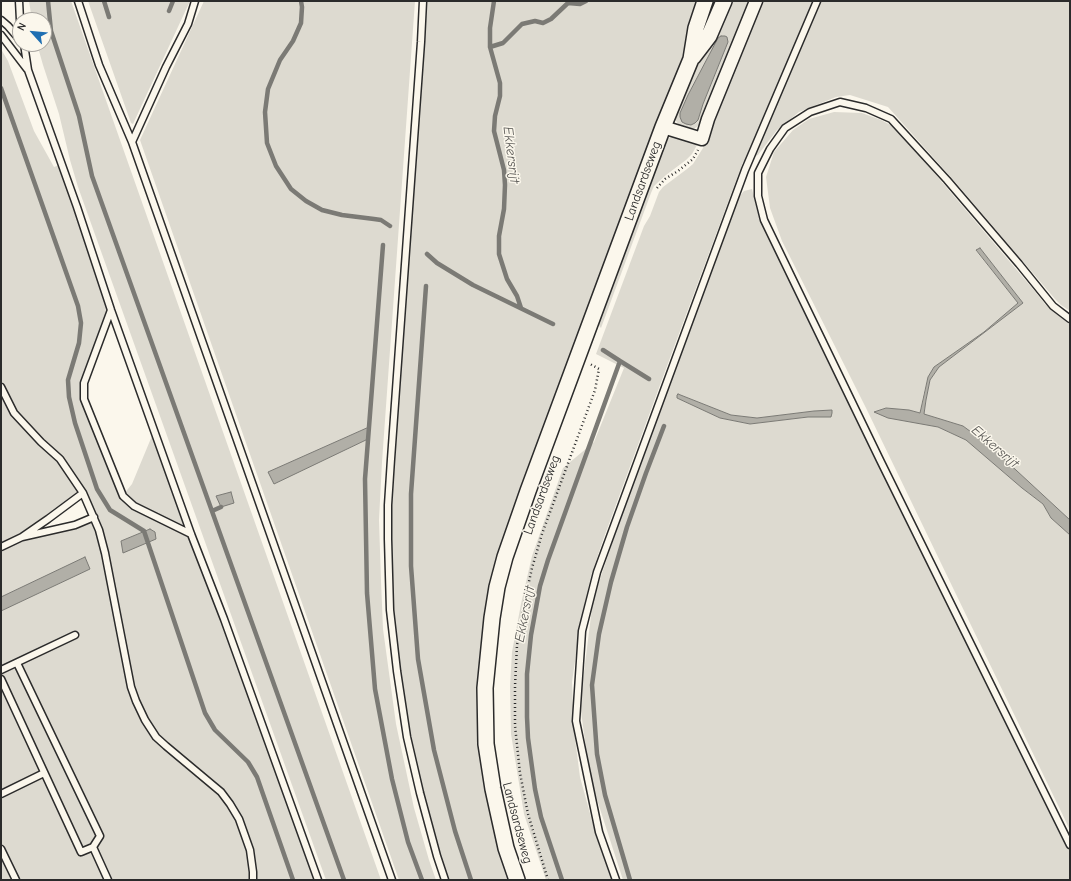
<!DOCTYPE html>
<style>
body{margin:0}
#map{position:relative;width:1071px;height:881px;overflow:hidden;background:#fbf7ec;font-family:"Comic Neue",sans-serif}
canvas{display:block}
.frame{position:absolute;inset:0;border:2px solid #2b2b2b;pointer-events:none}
.north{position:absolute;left:12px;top:12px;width:40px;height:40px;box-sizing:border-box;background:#fbf7ec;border:1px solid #a8a59f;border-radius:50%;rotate:297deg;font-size:11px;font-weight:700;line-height:16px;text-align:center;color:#2b2b2b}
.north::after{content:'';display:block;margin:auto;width:14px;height:18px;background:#1f6fb2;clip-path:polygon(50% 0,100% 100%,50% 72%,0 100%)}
</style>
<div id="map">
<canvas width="1071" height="881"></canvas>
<div class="frame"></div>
<div class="north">N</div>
</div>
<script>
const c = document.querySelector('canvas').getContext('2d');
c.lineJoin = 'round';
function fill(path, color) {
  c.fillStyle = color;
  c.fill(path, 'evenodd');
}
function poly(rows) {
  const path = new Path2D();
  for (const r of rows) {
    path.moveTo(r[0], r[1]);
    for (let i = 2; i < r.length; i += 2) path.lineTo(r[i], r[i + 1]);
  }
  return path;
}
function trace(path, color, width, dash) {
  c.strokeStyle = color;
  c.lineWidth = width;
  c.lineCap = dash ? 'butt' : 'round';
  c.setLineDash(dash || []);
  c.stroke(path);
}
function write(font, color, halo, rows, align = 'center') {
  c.font = font + ' "Comic Neue",sans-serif';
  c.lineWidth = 3;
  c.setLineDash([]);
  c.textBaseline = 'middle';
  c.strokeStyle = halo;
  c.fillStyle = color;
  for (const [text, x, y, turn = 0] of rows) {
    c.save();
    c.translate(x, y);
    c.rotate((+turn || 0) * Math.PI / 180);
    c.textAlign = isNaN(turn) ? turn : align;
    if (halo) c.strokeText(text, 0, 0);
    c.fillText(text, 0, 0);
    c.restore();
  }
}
fill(poly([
 [29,1,71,1,381,880,326,880,78,187,70,160,59,114,43,65,37,44,44,44,44,20,32,20],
 [88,1,190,1,133,124,131,123],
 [204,1,415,1,382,462,379,520,381,581,383,629,396,724,414,808,429,860,436,880,399,880,140,140],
 [369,427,368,439,274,483,269,472],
 [423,1,699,1,683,55,652,139,484,621,479,677,510,880,445,880,420,793,397,671,388,539],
 [733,1,749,1,701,122,697,127,695,128,687,129,679,125,676,121,675,117,686,87],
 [719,37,727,37,728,42,703,104,698,120,695,123,691,125,680,117,680,113,688,95],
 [762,1,1070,1,1070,311,1061,305,1055,299,956,183,888,107,850,95,836,97,799,112,777,130,758,155,743,162,674,347,603,540,591,576,581,619,572,682,574,731,580,777,597,839,612,880,546,880,524,814,511,734,510,686,512,652,521,604,532,556,563,468,594,442,624,368,596,354,644,226,650,216,659,192,663,187,687,169,693,164,703,148],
 [1,49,8,61,34,131,54,167,62,164,111,310,84,383,84,399,123,495,132,484,154,431,318,880,1,880,1,611,90,569,84,558,1,597],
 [83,493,94,517,23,536],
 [150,529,123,552,121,541],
 [834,112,862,113,881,120,896,128,1033,289,1045,304,1070,325,1070,520,990,446,963,426,924,414,926,400,930,380,939,367,1023,303,980,248,976,251,1018,303,984,332,934,367,928,377,923,396,920,413,909,410,886,408,875,412,938,427,966,440,1022,488,1043,504,1051,518,1070,535,1070,830,866,408,782,241,770,208,766,177,774,152,793,130,809,119],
 [671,137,675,137,685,140,697,145,692,154,686,160,666,175,654,186,651,193,601,328,597,323,665,145,664,142,667,139],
 [752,189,759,217,766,233,1070,848,1070,880,623,880,590,778,580,704,593,600,627,499,731,215,738,198,744,191],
 [678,394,731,415,757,418,814,411,832,410,831,417,808,417,750,424,720,418,677,398,677,395]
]), '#dddad0');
const water = poly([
 [721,36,725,36,727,37,728,42,703,104,698,120,695,123,691,125,686,124,682,122,680,117,680,113,688,95,718,38,721,36],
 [980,248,1023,303,939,367,930,380,926,400,924,414,963,426,990,446,1070,520,1070,535,1051,518,1043,504,1022,488,966,440,938,427,888,418,874,412,886,408,909,410,920,413,928,377,934,367,984,332,1018,303,976,250,980,248],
 [678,394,731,415,757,418,814,411,832,410,832,413,831,417,808,417,750,424,720,418,677,398,677,395,678,394],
 [369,427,368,439,274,484,268,472,369,427],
 [231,492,234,503,221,507,216,496,231,492],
 [150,529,155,532,156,539,123,553,121,541,150,529],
 [85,557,90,569,1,611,1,597,85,557]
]);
fill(water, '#b1afa7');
trace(water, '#7b7a75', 1);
trace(poly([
 [48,1,51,31,79,116,92,176,344,880],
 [104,1,109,17],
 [301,1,302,7,301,23,293,41,280,60,268,89,265,112,267,143,276,166,291,189,306,201,322,210,342,215,374,219,381,220,390,226],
 [494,1,490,28,490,47,500,83,500,96,495,116,494,131,504,170,505,185,504,209,499,236,499,254,507,279,517,296,521,308],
 [169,11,173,1],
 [490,47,503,43,522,24,535,21,543,23,551,19,568,3,580,4,586,1],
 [1,88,78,306,81,323,79,343,68,380,69,397,75,423,97,489,110,510,144,531,205,713,215,730,248,762,257,777,293,880],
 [383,245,365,479,367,593,375,689,392,779,408,842,422,880],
 [427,254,437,263,473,285,553,324],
 [426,286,411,494,411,566,418,659,434,750,455,831,471,880],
 [620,361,649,379],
 [212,511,221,507],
 [562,880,541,817,535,789,528,738,527,717,527,674,531,635,540,586,548,560,620,361,603,350],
 [630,880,605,795,597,754,592,685,599,634,611,582,627,527,646,473,664,426]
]), '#7b7a75', 4.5);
const service = poly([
 [19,1,20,20],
 [78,1,99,65,132,142,392,880],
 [423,1,421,42,391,459,388,505,388,539,390,610,397,671,407,737,420,793,437,856,445,880],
 [1,20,8,26,20,40],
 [1,35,27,69],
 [24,44,28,70,77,207,111,310,191,534,224,619,318,880],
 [132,142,166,67,188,24,195,1],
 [111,310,84,383,84,399,123,496,134,506,191,534],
 [1070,319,1053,306,1019,264,947,180,891,119,866,108,840,102,810,112,785,128,770,149,758,173,758,196,764,220,880,460,1070,845],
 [1,387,14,413,41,442,60,459,83,493,99,530,105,553,131,687,136,701,145,720,156,737,166,746,221,792,230,804,239,819,250,850,253,872,253,880],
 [83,493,48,519,22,537,75,525,94,517],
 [1,547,22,537],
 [17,663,100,836,93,847],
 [1,670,75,635],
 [1,679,81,852,93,847,108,880],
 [1,794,44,773],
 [1,849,16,880],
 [616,880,599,832,576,721,582,631,597,572,745,170,817,1]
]);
const minor = poly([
 [663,127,702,139,708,119,756,1]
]);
const tertiary = poly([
 [693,57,709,36,724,1],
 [517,880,506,848,493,789,486,744,485,688,492,618,497,587,505,557,528,491,663,127,691,59,696,28,705,1]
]);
trace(service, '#2b2b2b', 9);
trace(minor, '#2b2b2b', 15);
trace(tertiary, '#2b2b2b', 18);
trace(poly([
 [657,188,665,179,678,171,693,159,698,150],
 [548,880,528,814,520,773,515,726,515,686,517,645,524,604,532,568,542,534,595,390,599,369,590,364]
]), '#2b2b2b', 2.5, [1, 3]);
trace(service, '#fbf7ec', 6);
trace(minor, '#fbf7ec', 12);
trace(tertiary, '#fbf7ec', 15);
write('13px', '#2b2b2b', '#fbf7ec', [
 ["Landsardseweg",643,181,-70],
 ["Landsardseweg",542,495,-70],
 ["Landsardseweg",517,823,75]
]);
write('italic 14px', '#5a5956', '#fbf7ec', [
 ["Ekkersrijt",511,155,83],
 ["Ekkersrijt",995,447,41],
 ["Ekkersrijt",525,614,-79]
]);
</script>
